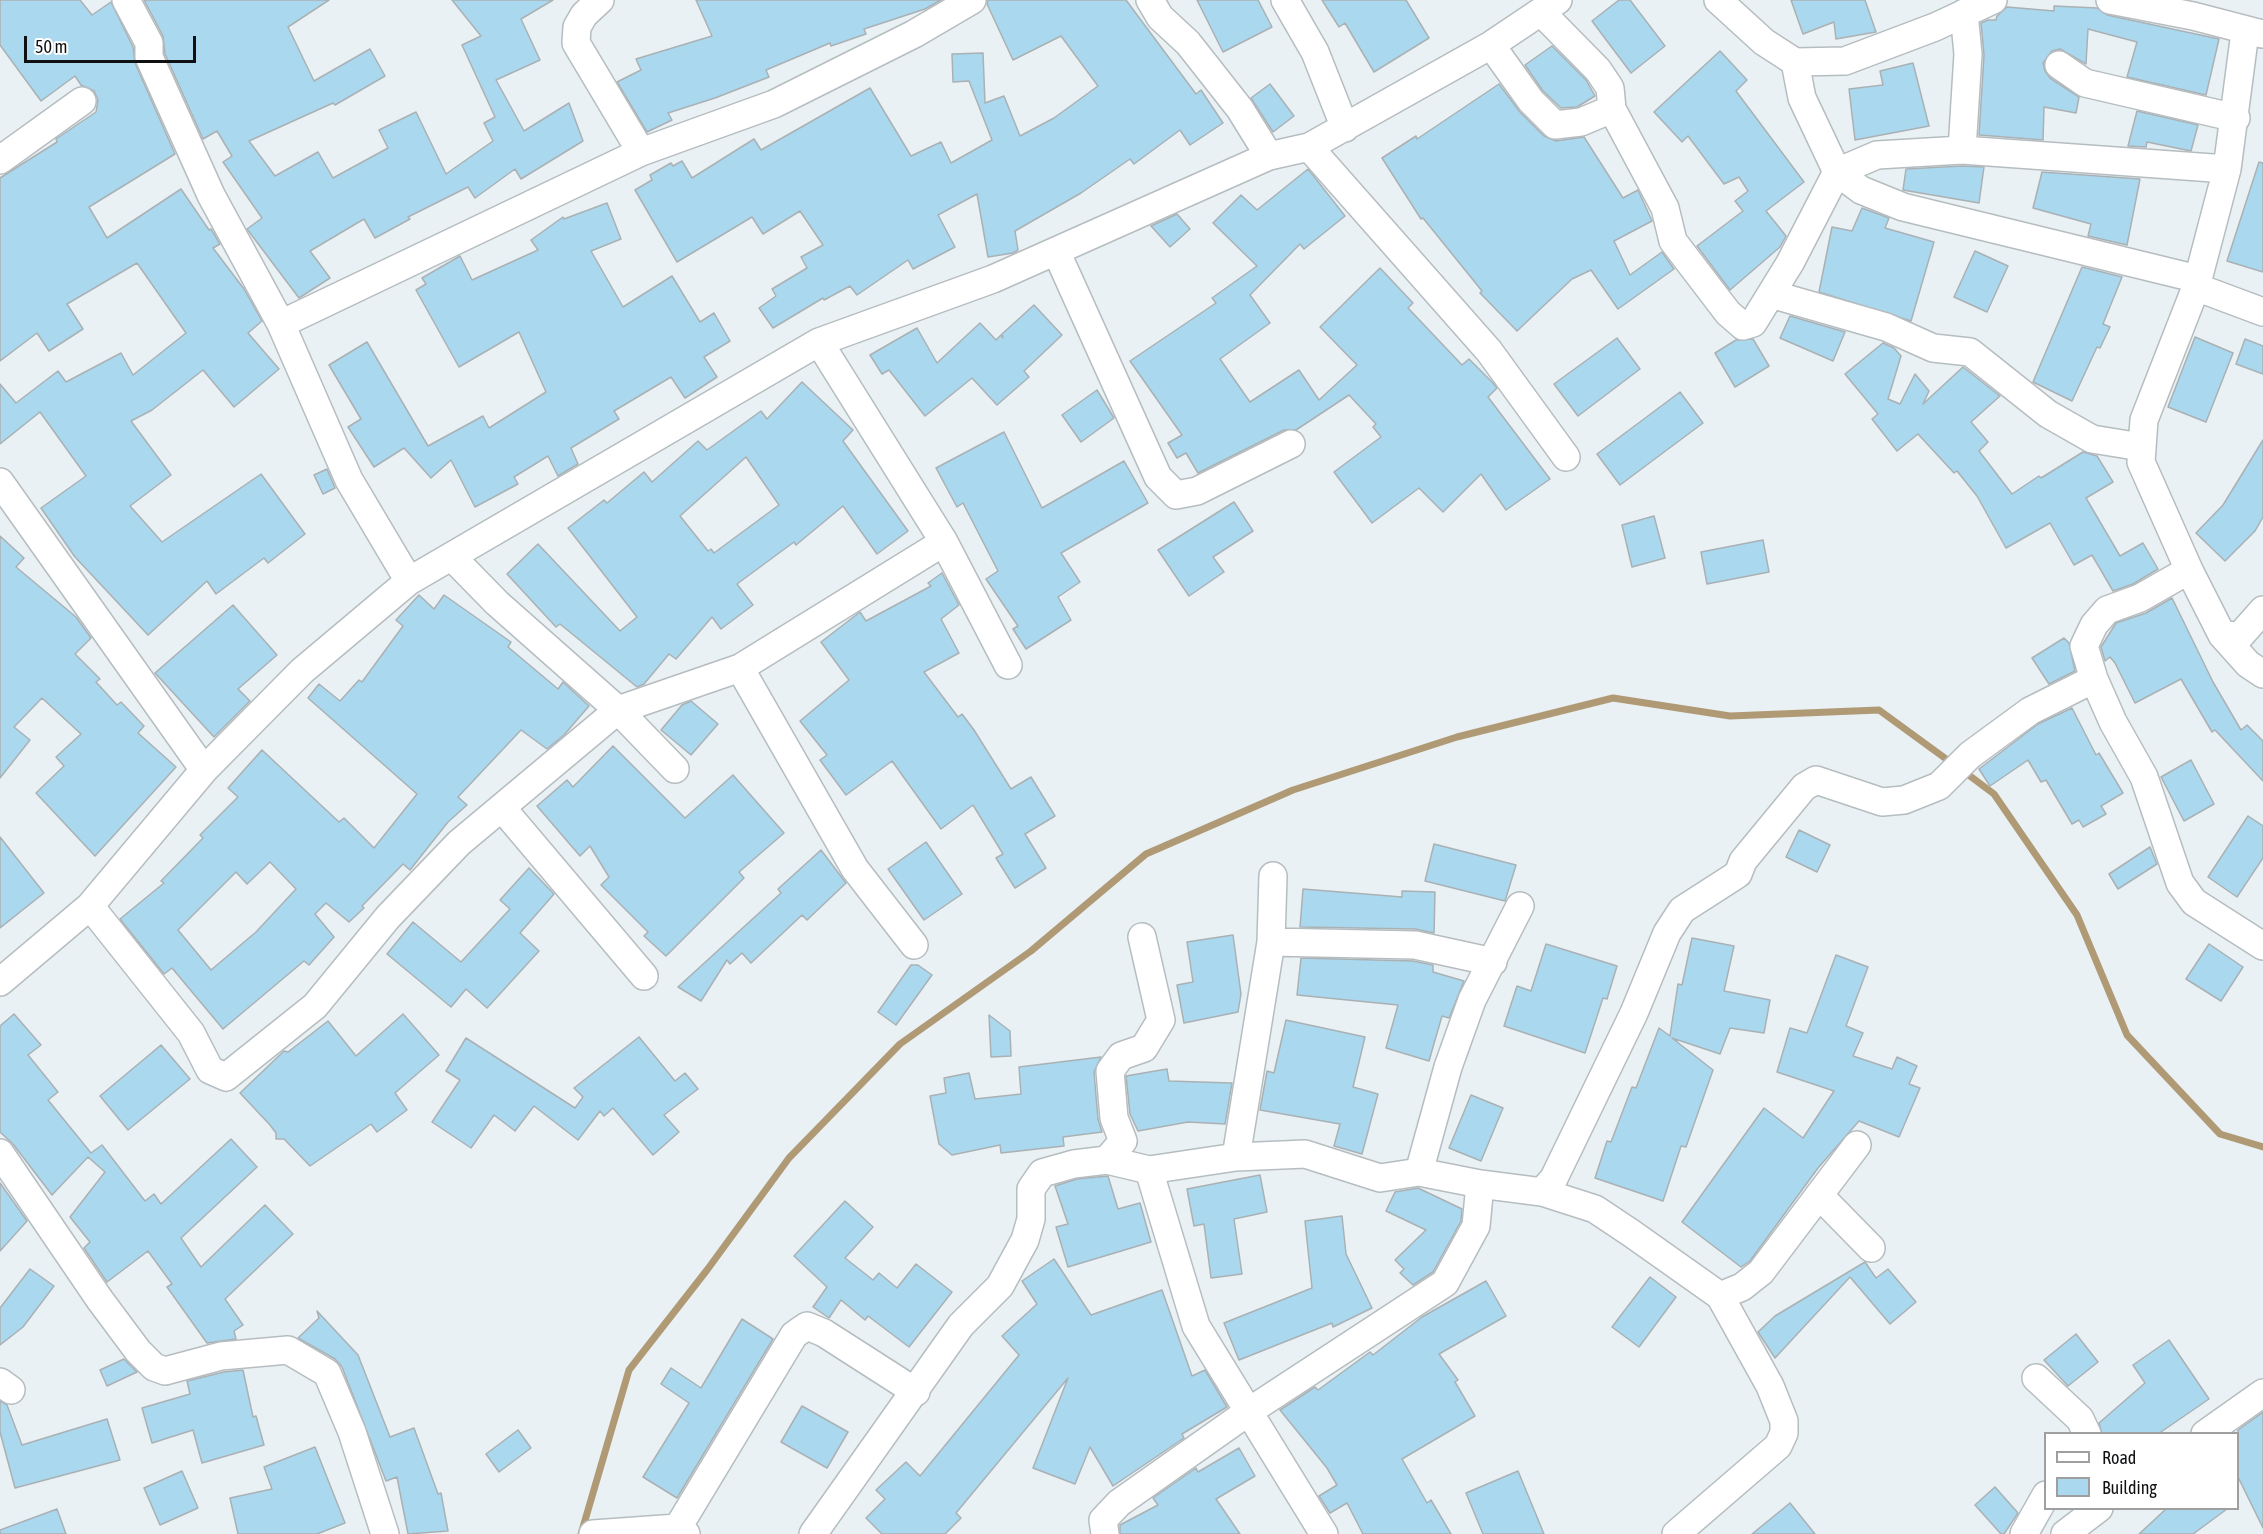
<!DOCTYPE html>
<style>
body{margin:0}
#map{position:relative;width:2263px;height:1534px;overflow:hidden;background:#e9f1f4;font-family:"Asap Condensed",sans-serif}
canvas{display:block}
.legend{position:absolute;left:2044px;top:1432px;width:195px;height:78px;box-sizing:border-box;background:#fff;border:2px solid #9f9fa0;margin:0;padding:8px 10px;list-style:none;font-size:18px;color:#0e1012}
.legend li{display:flex;align-items:center;gap:12px;height:30px}
.legend b{width:30px;border:2px solid #9f9fa0}
.scale{position:absolute;left:24px;top:36px;width:172px;height:27px;box-sizing:border-box;border:3px solid #0e1012;border-top:0;padding-left:8px;font-size:18px;line-height:21px;white-space:nowrap;color:#0e1012;-webkit-text-stroke:4px #fff;paint-order:stroke}
</style>
<div id="map">
<canvas width="2263" height="1534"></canvas>
<ul class="legend">
<li><b style="height:8px;background:#fff"></b>Road</li>
<li><b style="height:16px;background:#aad8ee"></b>Building</li>
</ul>
<div class="scale">50 m</div>
</div>
<script>
const c = document.querySelector('canvas').getContext('2d');
c.lineJoin = 'round';
function poly(rows) {
  const path = new Path2D();
  for (const r of rows) {
    path.moveTo(r[0], r[1]);
    for (let i = 2; i < r.length; i += 2) path.lineTo(r[i], r[i + 1]);
  }
  return path;
}
function trace(path, color, width, dash) {
  c.strokeStyle = color;
  c.lineWidth = width;
  c.lineCap = dash ? 'butt' : 'round';
  c.setLineDash(dash || []);
  c.stroke(path);
}
function fill(path, color) {
  c.fillStyle = color;
  c.fill(path, 'evenodd');
}
trace(poly([
 [1962,770,1994,794,2077,915,2127,1035,2220,1134,2263,1147],
 [581,1534,629,1370,707,1270,789,1158,900,1044,1031,951,1146,854,1293,790,1457,737,1613,698,1730,716,1879,710,1953,764]
]), '#b09a75', 7);
const building = poly([
 [0,0,80,0,92,15,111,2,133,47,135,63,175,154,89,207,107,238,181,189,209,230,211,229,220,244,213,248,244,289,262,321,248,333,279,369,234,407,203,370,152,410,131,421,171,475,130,506,162,542,261,474,305,534,268,563,264,558,216,594,207,581,148,635,75,557,41,508,86,476,40,412,0,444,0,384,16,403,58,371,66,382,121,353,133,375,186,333,137,263,67,304,83,329,49,351,37,333,0,361,0,178,57,142,56,139,96,112,98,100,94,91,81,85,75,76,41,101,0,45,0,0],
 [144,0,329,0,288,27,314,81,370,49,385,76,335,105,333,103,249,141,275,176,318,152,333,178,388,148,379,130,416,112,446,174,493,141,484,123,495,117,462,45,481,36,452,0,553,0,521,19,540,60,496,80,524,131,569,103,583,141,521,179,515,169,475,198,468,187,408,217,410,219,375,238,364,219,310,251,330,278,299,298,247,229,262,218,223,162,232,156,217,131,203,139,165,54,163,36,144,0],
 [696,0,941,0,925,9,864,29,866,34,831,46,830,43,766,70,769,77,715,98,668,113,672,120,647,132,617,82,641,70,636,59,712,36,696,0],
 [988,0,1126,0,1196,94,1201,90,1223,123,1190,145,1180,130,1134,164,1130,159,1081,193,1015,231,1018,250,1013,253,988,257,977,194,938,215,955,247,913,269,908,260,857,295,850,286,824,300,823,298,773,328,759,308,776,296,772,289,807,268,801,257,823,245,800,211,763,234,752,217,677,262,635,190,652,180,650,175,671,163,673,166,682,161,692,178,754,139,761,150,870,88,911,156,941,142,951,163,992,140,969,81,953,82,952,54,983,53,985,103,1004,96,1020,136,1054,118,1098,86,1061,36,1013,60,987,4,988,0],
 [1197,0,1258,0,1272,27,1223,52,1197,0],
 [1322,0,1406,0,1429,38,1374,72,1345,23,1339,27,1322,0],
 [1619,0,1630,0,1665,46,1631,73,1592,21,1619,0],
 [1791,0,1865,0,1876,32,1836,39,1834,22,1803,34,1791,0],
 [2054,6,2097,8,2107,15,2219,39,2206,95,2127,77,2137,42,2088,29,2086,64,2060,49,2052,51,2043,63,2045,71,2050,78,2079,97,2076,113,2044,107,2043,140,1979,135,1984,55,1981,23,1988,20,1996,20,1997,16,2007,7,2054,11,2054,6],
 [1552,46,1586,80,1595,96,1577,107,1561,108,1543,91,1525,65,1552,46],
 [1720,51,1747,80,1736,91,1804,182,1766,211,1786,236,1780,247,1730,290,1697,246,1743,211,1735,201,1748,191,1739,177,1724,184,1688,136,1682,142,1654,112,1720,51],
 [1913,63,1929,126,1855,140,1849,89,1883,85,1880,71,1913,63],
 [1270,84,1294,116,1273,132,1251,98,1270,84],
 [1499,84,1520,112,1544,136,1556,141,1584,137,1623,198,1638,190,1652,221,1614,241,1630,275,1662,252,1674,269,1618,309,1591,270,1572,279,1517,331,1480,293,1482,291,1423,218,1421,219,1382,158,1416,136,1417,139,1499,84],
 [2137,111,2198,125,2191,151,2147,142,2146,147,2128,146,2137,111],
 [2259,162,2263,163,2263,272,2227,261,2259,162],
 [1962,166,1984,167,1979,203,1903,190,1906,169,1962,166],
 [1308,169,1345,216,1304,249,1300,244,1250,295,1270,323,1220,359,1250,402,1299,370,1319,400,1357,365,1320,327,1380,268,1413,303,1408,308,1462,365,1469,359,1493,383,1497,388,1488,397,1550,479,1506,510,1481,474,1443,512,1419,488,1372,523,1334,472,1381,437,1373,427,1376,424,1349,395,1296,430,1284,430,1198,473,1186,453,1177,458,1168,443,1182,435,1130,361,1216,303,1212,298,1257,266,1213,223,1241,195,1257,210,1308,169],
 [2042,172,2140,179,2127,245,2088,236,2091,224,2033,208,2042,172],
 [607,203,621,239,591,251,623,307,672,276,700,322,714,313,730,341,704,357,717,377,685,398,671,377,614,411,619,419,571,448,578,464,558,476,548,456,514,477,518,484,475,507,451,460,431,478,404,448,374,467,348,427,361,419,329,365,367,342,428,446,483,416,489,428,546,392,519,332,459,367,416,290,426,284,422,278,460,256,472,280,538,250,531,240,563,217,564,219,607,203],
 [1862,208,1889,218,1885,228,1934,242,1911,321,1819,292,1832,227,1852,231,1862,208],
 [1177,214,1190,229,1170,247,1151,226,1177,214],
 [1975,251,2008,266,1987,312,1954,297,1975,251],
 [2082,267,2122,277,2103,324,2110,327,2100,348,2097,347,2072,401,2033,382,2082,267],
 [1034,305,1062,335,1024,371,1029,377,997,405,972,378,925,416,889,370,882,374,870,355,917,328,937,363,980,323,996,340,1001,335,1003,338,1002,334,1034,305],
 [1790,316,1845,332,1833,361,1780,338,1790,316],
 [2195,337,2233,353,2206,422,2168,407,2195,337],
 [1617,338,1640,369,1578,416,1554,384,1617,338],
 [1753,339,1769,366,1735,387,1715,353,1736,340,1753,339],
 [2245,339,2263,346,2263,374,2236,364,2245,339],
 [1883,343,1894,348,1901,356,1888,399,1900,404,1915,374,1929,391,1923,404,1963,367,2000,396,1971,422,1988,442,1979,451,2012,494,2039,476,2041,478,2083,452,2097,456,2113,482,2086,498,2120,556,2143,543,2158,569,2133,584,2113,591,2092,555,2074,565,2050,523,2006,548,1977,496,1957,471,1954,473,1918,434,1897,451,1872,419,1878,414,1845,374,1883,343],
 [802,382,853,430,843,441,908,531,877,554,843,506,796,545,794,542,737,584,753,605,721,629,712,617,676,659,669,654,644,684,637,687,560,624,556,627,507,574,538,544,620,631,637,617,568,528,604,500,607,503,644,472,652,482,698,441,707,450,761,411,767,419,802,382],
 [746,457,779,505,714,553,711,549,708,551,680,516,746,457],
 [1097,390,1114,418,1081,442,1062,415,1097,390],
 [1680,392,1703,423,1620,485,1597,454,1680,392],
 [1004,432,1042,508,1124,461,1148,503,1061,553,1080,582,1058,597,1071,620,1026,649,1013,629,1018,626,986,579,998,571,963,503,957,507,936,468,1004,432],
 [2263,440,2263,517,2255,531,2225,561,2196,533,2223,505,2263,440],
 [327,469,335,488,323,494,314,475,327,469],
 [1234,502,1253,531,1213,557,1224,572,1189,596,1158,550,1234,502],
 [1654,516,1665,558,1632,567,1622,525,1654,516],
 [0,536,24,558,16,567,76,617,91,638,75,654,100,679,96,682,117,705,121,702,144,726,138,733,176,767,95,856,36,793,64,766,56,757,81,734,42,698,14,727,30,740,0,778,0,536],
 [1763,540,1769,572,1707,584,1701,552,1763,540],
 [942,573,959,605,941,619,959,653,924,672,958,717,962,714,974,730,1011,789,1031,777,1055,816,1025,834,1046,868,1015,888,996,858,1003,854,973,805,941,829,892,761,846,795,820,760,827,755,800,721,849,680,821,642,860,612,866,621,931,586,928,583,942,573],
 [419,595,434,609,444,595,511,642,508,647,558,689,563,682,589,706,564,735,547,749,521,730,458,797,467,805,448,822,410,870,403,864,362,906,364,908,349,922,326,903,315,914,334,937,309,965,304,961,223,1029,172,968,164,974,120,919,164,883,161,881,203,838,200,835,238,797,228,788,262,750,339,822,344,818,374,848,417,794,308,698,319,684,340,701,359,680,362,682,403,626,396,620,419,595],
 [270,862,296,889,256,932,211,970,178,930,236,872,247,884,270,862],
 [2172,598,2213,682,2241,730,2247,725,2263,741,2263,781,2215,730,2212,732,2181,679,2135,703,2115,663,2110,657,2105,661,2101,647,2116,623,2146,613,2172,598],
 [233,605,277,655,238,689,250,701,214,737,155,673,233,605],
 [2064,638,2069,643,2075,671,2049,684,2032,658,2064,638],
 [691,701,718,724,691,755,661,730,682,705,691,701],
 [2072,708,2096,755,2099,753,2123,793,2101,806,2106,814,2083,827,2079,820,2072,824,2046,780,2041,782,2028,760,1990,786,1979,769,2038,724,2072,708],
 [613,746,685,818,733,775,784,833,739,872,744,878,666,956,644,936,648,932,601,885,609,877,590,846,580,856,537,806,567,780,573,787,613,746],
 [2191,760,2214,804,2184,821,2161,777,2191,760],
 [2248,816,2263,826,2263,858,2237,897,2208,877,2248,816],
 [1799,830,1830,845,1817,872,1786,857,1799,830],
 [0,837,44,893,0,928,0,837],
 [926,842,962,894,924,920,888,869,926,842],
 [1434,844,1516,865,1505,901,1425,881,1434,844],
 [2150,847,2157,864,2118,889,2109,874,2150,847],
 [821,850,846,883,807,920,802,915,751,963,742,953,730,964,727,960,701,1001,678,987,781,893,778,889,821,850],
 [529,868,554,894,520,933,539,951,487,1008,466,989,451,1007,387,954,413,922,461,962,510,909,500,900,529,868],
 [1303,889,1402,897,1402,891,1435,892,1434,933,1415,929,1300,927,1303,889],
 [1233,935,1241,994,1238,1012,1184,1023,1177,985,1193,982,1187,942,1233,935],
 [1692,938,1734,946,1724,991,1770,1000,1764,1033,1730,1028,1720,1054,1672,1038,1713,1070,1686,1147,1681,1146,1663,1201,1595,1178,1607,1141,1611,1142,1632,1087,1636,1088,1659,1028,1670,1036,1678,984,1682,985,1692,938],
 [1546,944,1617,966,1607,999,1603,998,1585,1053,1504,1026,1517,986,1531,991,1546,944],
 [2209,944,2243,967,2221,1001,2186,979,2209,944],
 [1836,955,1868,967,1846,1026,1863,1033,1853,1056,1892,1069,1897,1057,1917,1066,1909,1084,1920,1088,1899,1137,1859,1121,1818,1168,1750,1261,1741,1267,1682,1222,1764,1108,1803,1138,1834,1091,1777,1072,1790,1028,1807,1033,1836,955],
 [1301,958,1413,961,1433,965,1433,972,1464,981,1449,1018,1442,1016,1429,1061,1386,1048,1398,1005,1297,995,1301,958],
 [911,965,918,965,932,975,896,1025,878,1012,911,965],
 [14,1014,41,1045,28,1055,58,1092,48,1100,91,1153,102,1145,145,1201,154,1194,161,1204,231,1139,257,1167,181,1238,201,1267,265,1205,293,1234,225,1299,243,1325,234,1331,236,1339,207,1343,167,1287,172,1284,148,1251,107,1282,84,1248,90,1242,70,1217,105,1172,88,1157,52,1195,13,1144,0,1132,0,1026,14,1014],
 [403,1014,439,1055,395,1093,407,1110,377,1132,371,1124,310,1166,284,1139,276,1139,276,1133,270,1125,240,1093,284,1051,288,1052,328,1021,356,1056,403,1014],
 [989,1015,1010,1031,1011,1056,991,1057,989,1015],
 [1286,1020,1365,1037,1353,1087,1378,1094,1362,1154,1334,1146,1340,1124,1260,1110,1267,1071,1274,1073,1286,1020],
 [639,1037,675,1081,685,1073,698,1089,664,1115,679,1132,653,1155,613,1108,604,1116,600,1111,578,1140,534,1106,515,1131,494,1115,471,1148,432,1122,460,1080,446,1071,466,1038,575,1108,583,1097,574,1088,639,1037],
 [161,1045,190,1079,128,1130,100,1096,161,1045],
 [1101,1057,1094,1072,1098,1119,1102,1132,1063,1137,1064,1146,1001,1153,1000,1145,952,1155,939,1144,930,1096,946,1093,944,1078,969,1073,975,1099,1021,1094,1019,1067,1101,1057],
 [1167,1069,1169,1081,1232,1083,1225,1124,1188,1122,1138,1131,1130,1114,1126,1076,1167,1069],
 [1471,1095,1503,1108,1481,1161,1449,1148,1471,1095],
 [1260,1175,1267,1212,1234,1219,1242,1274,1211,1278,1204,1224,1194,1226,1187,1189,1260,1175],
 [1108,1176,1118,1209,1140,1203,1151,1242,1068,1267,1056,1227,1068,1224,1055,1186,1077,1179,1108,1176],
 [0,1183,27,1221,0,1251,0,1183],
 [1418,1188,1462,1209,1461,1221,1433,1272,1413,1285,1400,1273,1404,1269,1395,1260,1426,1230,1386,1211,1395,1192,1418,1188],
 [845,1201,873,1227,845,1258,873,1280,879,1273,897,1288,916,1264,952,1292,909,1347,868,1316,865,1320,841,1300,829,1318,813,1307,827,1287,794,1256,845,1201],
 [1342,1216,1346,1254,1372,1308,1333,1327,1332,1323,1239,1360,1224,1323,1312,1288,1305,1221,1342,1216],
 [1054,1259,1091,1315,1162,1290,1192,1376,1205,1370,1227,1407,1182,1434,1184,1438,1113,1486,1090,1447,1075,1484,1033,1468,1068,1378,956,1513,961,1518,945,1534,882,1534,866,1518,885,1499,876,1490,906,1462,920,1476,1019,1355,1002,1336,1037,1304,1022,1281,1054,1259],
 [1865,1262,1876,1278,1888,1269,1916,1302,1890,1324,1850,1277,1775,1358,1758,1332,1775,1316,1865,1262],
 [30,1269,54,1286,23,1327,0,1345,0,1308,30,1269],
 [1650,1277,1676,1297,1639,1347,1612,1327,1650,1277],
 [1486,1281,1506,1316,1439,1354,1458,1380,1455,1382,1475,1416,1402,1459,1427,1503,1431,1500,1451,1534,1363,1534,1347,1503,1330,1513,1319,1496,1337,1485,1327,1468,1280,1410,1315,1387,1318,1390,1370,1352,1373,1355,1422,1317,1486,1281],
 [317,1311,358,1355,390,1437,414,1428,438,1494,441,1493,448,1531,408,1534,397,1477,386,1481,342,1367,335,1359,298,1338,319,1318,317,1311],
 [742,1319,773,1339,677,1498,643,1477,689,1403,661,1384,671,1368,701,1388,742,1319],
 [2076,1334,2098,1362,2068,1386,2044,1360,2076,1334],
 [2169,1340,2209,1399,2158,1434,2102,1434,2099,1423,2145,1383,2133,1365,2169,1340],
 [124,1359,137,1372,107,1386,100,1370,124,1359],
 [243,1370,253,1417,256,1416,264,1445,202,1463,193,1430,152,1443,142,1408,190,1394,187,1381,224,1372,243,1370],
 [0,1401,7,1405,22,1445,107,1419,120,1460,15,1488,0,1432,0,1401],
 [802,1406,848,1432,827,1468,781,1442,802,1406],
 [2263,1412,2263,1528,2238,1477,2238,1430,2263,1412],
 [518,1430,531,1448,499,1472,486,1454,518,1430],
 [315,1447,345,1523,317,1534,238,1534,230,1498,272,1489,264,1467,315,1447],
 [1239,1448,1255,1476,1216,1499,1240,1534,1120,1534,1120,1525,1158,1505,1153,1498,1196,1468,1198,1472,1239,1448],
 [182,1471,198,1508,160,1525,144,1488,182,1471],
 [1518,1471,1544,1534,1483,1534,1466,1493,1518,1471],
 [1995,1487,2018,1513,2004,1534,2001,1534,1975,1505,1995,1487],
 [1790,1503,1815,1534,1752,1534,1790,1503],
 [57,1509,66,1534,0,1534,0,1530,57,1509],
 [2166,1509,2227,1509,2193,1534,2139,1534,2166,1509]
]);
fill(building, '#aad8ee');
trace(building, '#aab1b4', 1.5);
const minor = poly([
 [126,0,149,43,149,57,211,195,281,324,349,480,409,581],
 [600,0,584,15,577,27,576,43,641,152],
 [1150,0,1160,17,1188,43,1240,109,1269,156],
 [1285,0,1315,52,1345,128],
 [1718,0,1764,42,1795,62,1845,61,1935,27,1993,0],
 [2110,0,2193,16,2262,34],
 [1541,12,1598,70,1610,88,1612,109,1665,208,1673,241,1728,313,1743,326,1753,323,1790,263,1837,172,1877,155,1962,150,2227,169],
 [2245,32,2227,169,2196,287,2144,420,2141,462,2189,570,2222,635,2248,664,2263,674],
 [1491,45,1531,101,1555,125,1581,122,1612,109],
 [1795,62,1802,98,1837,172,1861,190,1903,207,2198,279],
 [2059,65,2085,83,2236,118],
 [1309,147,1489,351,1566,457],
 [1962,150,1968,54,1964,13],
 [0,160,82,101],
 [1056,251,1158,477,1176,495,1197,491,1291,444],
 [2196,287,2263,312],
 [1771,294,1886,327,1933,348,1970,352,2048,414,2092,439,2141,447],
 [281,324,641,152,774,104,914,34,972,0],
 [819,342,944,542,1008,665],
 [0,482,204,770],
 [452,557,497,603,618,710,675,769],
 [2189,570,2140,598,2107,610,2094,625,2084,646,2094,679,2113,722,2144,777,2180,883,2194,902,2263,946],
 [2222,635,2240,636,2263,610],
 [740,668,855,869,914,945],
 [502,808,644,976],
 [90,906,191,1033,210,1070,226,1077,315,1006,388,917,459,843,618,710,740,668,944,542],
 [1271,942,1415,945,1493,962],
 [0,982,90,906,204,770,302,671,409,581,819,342,993,279,1269,156,1309,147,1491,45,1558,0],
 [0,1153,100,1300,138,1351,154,1367,165,1371,221,1356,288,1350,327,1373,352,1432,385,1534],
 [1236,1157,1271,942,1273,876],
 [1107,1160,1123,1141,1114,1118,1110,1071,1121,1056,1144,1048,1161,1020,1142,937],
 [1149,1170,1196,1326,1324,1534],
 [1419,1172,1448,1067,1472,1000,1520,906],
 [1542,1192,1554,1178,1634,1013,1667,933,1682,910,1738,874,1743,861,1804,787,1816,780,1882,802,1904,800,1939,786,1970,755,2030,711,2094,679],
 [1819,1195,1871,1248],
 [1720,1296,1742,1287,1761,1272,1857,1145],
 [2036,1378,2080,1419,2087,1434],
 [0,1382,11,1390],
 [2205,1434,2263,1393],
 [593,1534,677,1528,686,1534],
 [674,1534,794,1335,801,1330,807,1326,824,1333,916,1392],
 [813,1534,961,1325,1000,1286,1025,1240,1031,1219,1031,1189,1042,1173,1074,1164,1107,1160,1149,1170,1236,1157,1305,1154,1380,1178,1419,1172,1480,1184],
 [1105,1534,1103,1520,1119,1503,1248,1412,1445,1283,1476,1226,1480,1184,1542,1192,1595,1209,1631,1233,1720,1296,1770,1386,1784,1421,1784,1433,1778,1446,1676,1534],
 [2024,1534,2046,1495],
 [2065,1534,2099,1508]
]);
trace(minor, '#b6bdc1', 30);
trace(minor, '#fff', 27);
</script>
